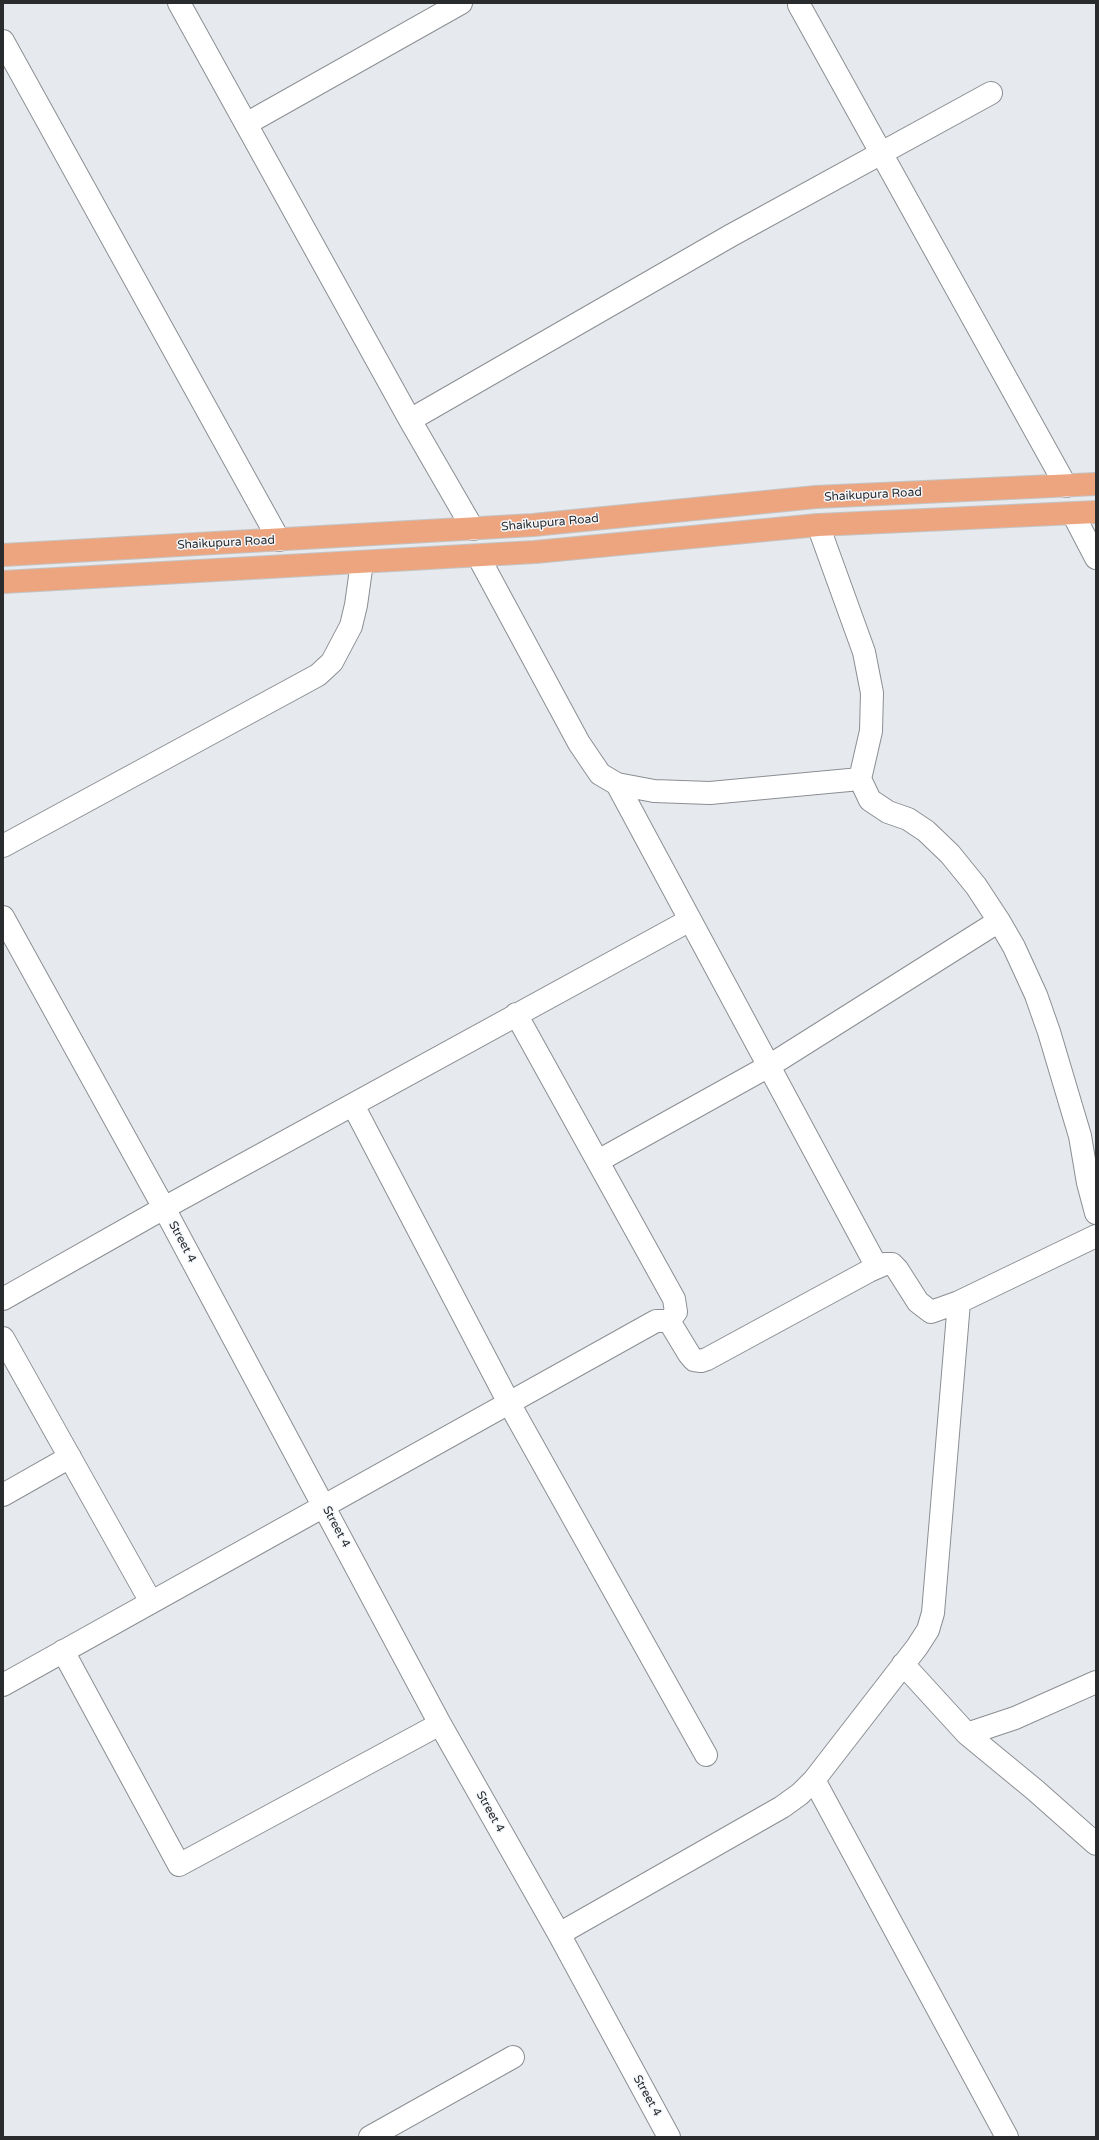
<!DOCTYPE html>
<style>
body{margin:0}
#map{position:relative;width:1099px;height:2140px;overflow:hidden;background:#e6e9ee;font-family:"Varela Round",sans-serif}
canvas{display:block}
.frame{position:absolute;inset:0;border:4px solid #2a2b2c;pointer-events:none}
</style>
<div id="map">
<canvas width="1099" height="2140"></canvas>
<div class="frame"></div>
</div>
<script>
const c = document.querySelector('canvas').getContext('2d');
c.lineJoin = 'round';
function poly(rows) {
  const path = new Path2D();
  for (const r of rows) {
    path.moveTo(r[0], r[1]);
    for (let i = 2; i < r.length; i += 2) path.lineTo(r[i], r[i + 1]);
  }
  return path;
}
function trace(path, color, width, dash) {
  c.strokeStyle = color;
  c.lineWidth = width;
  c.lineCap = dash ? 'butt' : 'round';
  c.setLineDash(dash || []);
  c.stroke(path);
}
function write(font, color, halo, rows, align = 'center') {
  c.font = font + ' "Varela Round",sans-serif';
  c.lineWidth = 3;
  c.setLineDash([]);
  c.textBaseline = 'middle';
  c.strokeStyle = halo;
  c.fillStyle = color;
  for (const [text, x, y, turn = 0] of rows) {
    c.save();
    c.translate(x, y);
    c.rotate((+turn || 0) * Math.PI / 180);
    c.textAlign = isNaN(turn) ? turn : align;
    if (halo) c.strokeText(text, 0, 0);
    c.fillText(text, 0, 0);
    c.restore();
  }
}
const street = poly([
 [179,3,410,420,473,529],
 [799,5,1066,486],
 [3,41,279,540],
 [246,124,461,3],
 [410,420,730,236,991,93],
 [1073,514,1096,558],
 [818,525,864,652,872,693,871,731,860,779,870,800,888,812,908,819,926,831,950,854,976,886,999,921,1014,947,1036,995,1049,1032,1080,1136,1088,1183,1096,1213],
 [478,556,579,743,600,774,617,784,654,791,710,793,860,779],
 [617,784,877,1267],
 [3,917,164,1208,440,1724,559,1934,669,2137],
 [516,1014,674,1299,676,1312,669,1321],
 [353,1105,509,1403,706,1755],
 [598,1161,769,1066,999,921],
 [3,1299,164,1208,690,920],
 [3,1338,151,1602],
 [3,1495,70,1457],
 [63,1651,179,1865,440,1724],
 [903,1664,967,1734,1035,1790,1096,1844],
 [3,1685,656,1321,669,1321,689,1354,694,1360,701,1361,707,1359,869,1271,885,1264,892,1264,897,1269,918,1302,931,1312,959,1302],
 [967,1734,1015,1718,1096,1682],
 [814,1780,1007,2137],
 [559,1934,782,1807,800,1794,814,1780,917,1647,928,1630,933,1613,959,1302,1096,1236],
 [370,2137,513,2057]
]);
const secondary = poly([
 [3,846,318,675,332,662,351,626,356,605,362,562]
]);
const primary = poly([
 [3,555,533,525,816,497,1096,484],
 [3,582,535,552,818,525,1096,512]
]);
trace(street, '#8b8e92', 24);
trace(secondary, '#8b8e92', 24);
trace(primary, '#c3c4c4', 24);
trace(street, '#fff', 22);
trace(secondary, '#fff', 22);
trace(primary, '#eca57f', 22);
write('12px', '#2a2b2c', '#f4f7fb', [
 ["Shaikupura Road",873,495,-3],
 ["Shaikupura Road",550,523,-5],
 ["Shaikupura Road",226,543,-3],
 ["Street 4",182,1242,62],
 ["Street 4",336,1527,62],
 ["Street 4",490,1812,61],
 ["Street 4",647,2096,61]
]);
</script>
